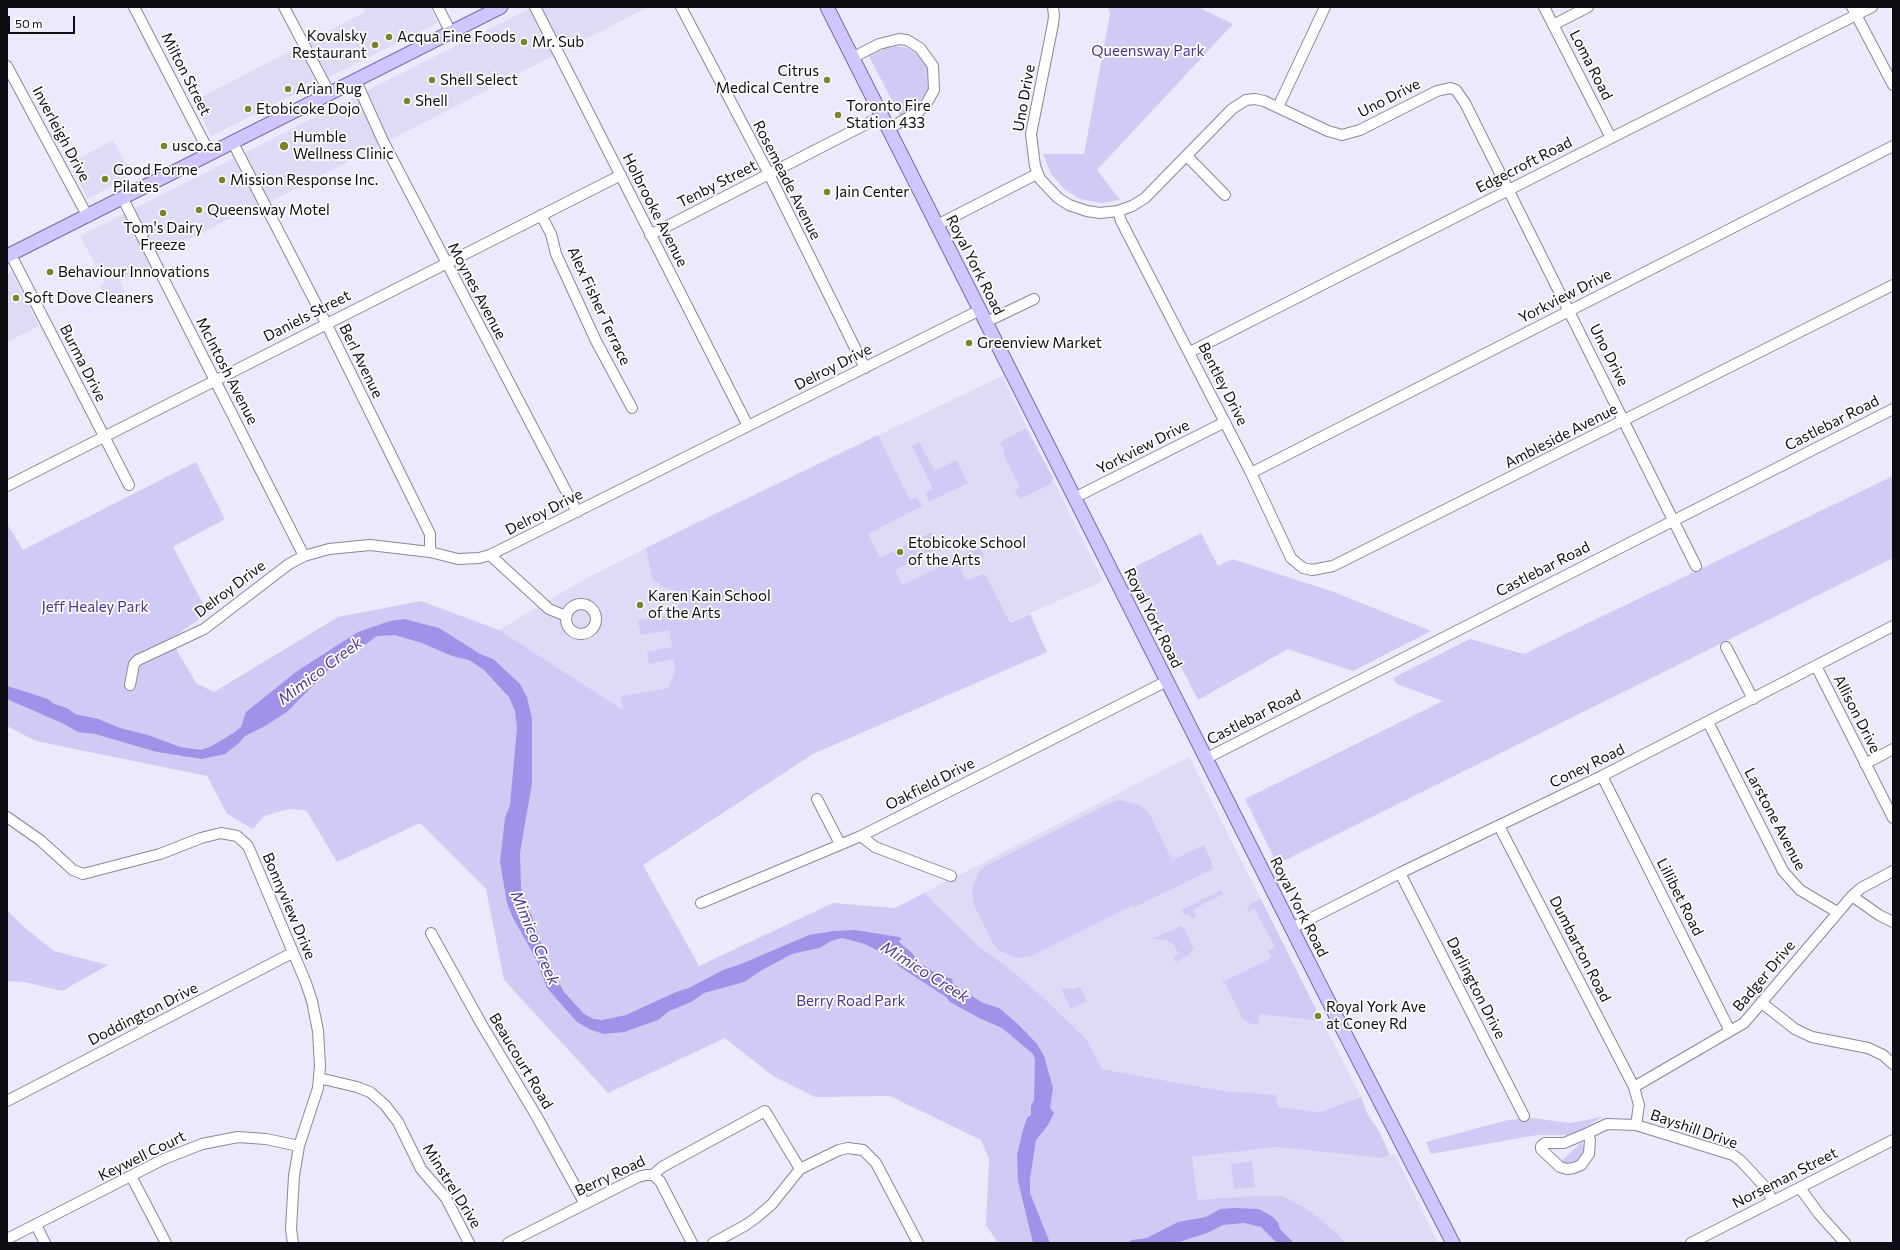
<!DOCTYPE html>
<style>
body{margin:0}
#map{position:relative;width:1900px;height:1250px;overflow:hidden;background:#ebe9fc;font-family:Commissioner,sans-serif}
canvas{display:block}
.frame{position:absolute;inset:0;border:8px solid #0d0c13;pointer-events:none}
.scale{position:absolute;left:8px;top:16px;width:67px;height:18px;box-sizing:border-box;border:2px solid #0d0c13;border-top:0;padding-left:5px;font-size:12px;line-height:14px;white-space:nowrap;color:#0d0c13;-webkit-text-stroke:3px #fff;paint-order:stroke}
</style>
<div id="map">
<canvas width="1900" height="1250"></canvas>
<div class="frame"></div>
<div class="scale">50 m</div>
</div>
<script>
const c = document.querySelector('canvas').getContext('2d');
c.lineJoin = 'round';
function fill(path, color) {
  c.fillStyle = color;
  c.fill(path, 'evenodd');
}
function poly(rows) {
  const path = new Path2D();
  for (const r of rows) {
    if (r.length === 3) {
      path.moveTo(r[0] + r[2], r[1]);
      path.arc(r[0], r[1], r[2], 0, 2 * Math.PI);
      continue;
    }
    path.moveTo(r[0], r[1]);
    for (let i = 2; i < r.length; i += 2) path.lineTo(r[i], r[i + 1]);
  }
  return path;
}
function trace(path, color, width, dash) {
  c.strokeStyle = color;
  c.lineWidth = width;
  c.lineCap = dash ? 'butt' : 'round';
  c.setLineDash(dash || []);
  c.stroke(path);
}
function write(font, color, halo, rows, align = 'center') {
  c.font = font + ' Commissioner,sans-serif';
  c.lineWidth = 3.5;
  c.setLineDash([]);
  c.textBaseline = 'middle';
  c.strokeStyle = halo;
  c.fillStyle = color;
  for (const [text, x, y, turn = 0] of rows) {
    c.save();
    c.translate(x, y);
    c.rotate((+turn || 0) * Math.PI / 180);
    c.textAlign = isNaN(turn) ? turn : align;
    if (halo) c.strokeText(text, 0, 0);
    c.fillText(text, 0, 0);
    c.restore();
  }
}
fill(poly([
 [363,7,430,7,437,23,211,136,194,101,365,12],
 [533,7,648,7,270,202,254,207,147,260,150,268,120,281,126,294,109,303,100,286,105,282,80,236],
 [113,140,132,175,88,199,69,164],
 [12,272,39,326,7,342,7,274],
 [1002,376,1103,581,796,716,640,721,499,630,583,580,697,522],
 [1189,757,1361,1097,1320,1112,1278,1107,1276,1095,1223,1091,1102,1069,1087,1040,1047,1001,1015,973,980,947,924,893],
 [1276,1147,1382,1158,1395,1154,1438,1243,1346,1243,1334,1231,1309,1210,1283,1196,1255,1196,1198,1201,1192,1157]
]), '#dedbf6');
fill(poly([
 [1108,7,1198,7,1233,24,1097,170,1120,200,1102,203,1080,199,1064,189,1051,174,1043,154,1084,154,1110,14],
 [896,46,907,48,921,56,929,70,930,86,919,105,900,116,869,56,886,48],
 [1026,428,1053,478,1050,484,1020,499,1015,490,1020,487,1003,453,1005,452,1000,442],
 [878,435,910,500,917,497,922,506,868,534,880,558,932,532,940,548,895,570,902,585,980,546,984,557,960,569,966,580,983,574,986,576,1010,623,1030,614,1047,652,813,754,643,865,699,966,833,903,895,908,924,893,980,947,1015,973,1047,1001,1087,1040,1102,1069,1223,1091,1276,1095,1278,1107,1320,1112,1361,1097,1367,1113,1379,1131,1390,1155,1382,1158,1276,1147,1192,1157,1198,1200,1255,1196,1283,1196,1309,1210,1334,1231,1346,1243,998,1243,986,1225,989,1159,981,1140,890,1096,815,1097,773,1076,725,1038,608,1093,504,980,486,889,420,823,337,862,306,810,289,809,264,816,253,829,227,814,207,776,36,741,7,726,7,524,23,550,196,462,225,519,173,547,208,613,172,638,176,649,197,684,214,692,338,617,421,601,499,630,623,710,621,696,669,688,675,670,674,659,649,664,647,652,672,647,669,630,641,635,638,620,667,615,669,622,676,612,679,603,677,596,673,590,660,586,659,582,653,581,646,548],
 [919,442,935,471,956,460,968,483,929,502,925,493,933,489,912,446],
 [1893,476,1893,558,1277,864,1245,799,1443,701,1397,684,1393,678,1470,639,1524,654],
 [1201,533,1218,566,1232,559,1331,591,1431,631,1353,671,1288,649,1198,700,1177,659,1162,625,1155,616,1131,569],
 [1120,800,1139,805,1149,813,1171,858,1172,864,1173,861,1170,852,1175,859,1204,845,1212,863,1213,869,1135,907,1134,905,1032,956,1016,958,999,950,992,942,974,905,972,889,979,872,985,866,1110,803],
 [1221,890,1223,894,1194,909,1196,917,1193,918,1188,914,1184,914,1182,910],
 [1261,899,1320,1019,1314,1020,1259,1014,1258,1025,1249,1023,1242,1018,1222,977,1222,975,1225,981,1272,958,1268,951,1275,947,1254,908,1248,912,1247,909,1250,904],
 [7,910,24,927,54,951,108,965,62,991,24,982,7,981],
 [1180,926,1183,927,1194,949,1189,952,1190,954,1176,962,1173,957,1179,954,1173,944,1167,940,1152,939],
 [1080,987,1087,1001,1071,1009,1061,988,1073,989],
 [1602,1117,1581,1131,1569,1135,1537,1135,1431,1154,1426,1142,1508,1120,1531,1118,1570,1123],
 [1581,1143,1586,1146,1585,1152,1577,1162,1565,1164,1559,1163],
 [1252,1161,1255,1187,1234,1189,1231,1164]
]), '#d0cbf4');
fill(poly([
 [404,619,439,628,480,654,493,659,520,684,527,697,532,719,532,783,520,853,521,888,523,900,532,916,546,958,564,992,584,1014,594,1019,602,1020,626,1015,676,992,689,988,723,970,741,964,809,935,834,931,855,930,899,937,902,939,899,941,901,944,911,952,918,962,937,974,952,979,953,984,983,1003,999,1008,1019,1025,1037,1044,1044,1056,1053,1088,1050,1108,1054,1113,1048,1125,1036,1140,1030,1179,1030,1193,1050,1243,1033,1243,1018,1181,1017,1155,1023,1130,1027,1118,1031,1115,1031,1106,1034,1100,1035,1059,1033,1054,1002,1028,979,1018,950,1002,946,997,900,967,892,958,865,944,842,938,831,941,825,945,819,948,792,954,762,970,744,982,704,993,691,1002,669,1011,658,1020,624,1032,604,1034,591,1030,577,1022,547,988,536,959,512,916,507,903,500,862,505,818,510,805,517,728,515,711,509,697,484,670,469,660,452,656,422,643,395,635,377,636,366,644,358,646,331,667,288,711,267,725,245,736,239,743,225,754,202,759,157,752,95,734,78,732,64,724,7,699,7,686,48,699,54,704,67,708,75,714,98,719,120,728,148,735,180,747,200,750,210,747,235,732,241,727,246,712,296,672,333,648,358,632,390,621],
 [1235,1208,1259,1209,1273,1217,1278,1223,1280,1229,1294,1243,1277,1243,1261,1227,1244,1223,1223,1225,1207,1233,1176,1243,1126,1243,1132,1240,1147,1238,1178,1222,1206,1217,1220,1209]
]), '#a191e9');
const minor = poly([
 [134,7,210,154],
 [284,7,330,94],
 [438,7,451,33],
 [535,7,748,426],
 [681,7,769,174,865,368],
 [1053,7,1054,16,1053,24,1031,134,1035,166,1040,179,1058,198,1069,205,1087,211,1100,213,1118,211,1132,206,1145,198,1232,109,1246,100,1255,99,1264,101,1328,131,1342,135,1360,130,1437,91,1450,88,1456,90,1465,103,1696,566],
 [1544,7,1611,138],
 [1852,7,1893,85],
 [1553,25,1588,7],
 [852,58,879,44,899,39,907,40,920,48,933,66,934,90,925,106,918,112,888,129],
 [7,66,88,217],
 [356,81,383,141,577,512],
 [1278,107,1325,7],
 [233,143,326,323,430,534,430,552],
 [1187,156,1225,195],
 [123,199,304,556],
 [1118,211,1121,221,1251,473,1291,558,1303,568,1312,570,1333,566,1893,285],
 [541,215,551,234,556,254,596,341,632,408],
 [937,225,1037,174],
 [650,235,882,116],
 [11,255,129,485],
 [986,322,1034,299],
 [1190,352,1611,138,1872,7],
 [1251,473,1893,146],
 [7,486,621,175],
 [1074,498,1225,422],
 [490,555,549,609,566,616],
 [581,619,15],
 [1726,647,1753,699],
 [1816,666,1893,818],
 [130,685,134,664,138,660,204,629,289,564,304,556,329,549,370,545,430,552,458,559,479,558,490,555,980,310],
 [1708,722,1783,871,1800,890,1837,912],
 [1207,758,1893,409],
 [1865,764,1893,749],
 [1602,776,1730,1031],
 [817,799,840,844],
 [7,817,40,840,73,870,83,874,160,854,201,838,221,833,237,836,248,846,306,983,312,1001,318,1031,320,1066,318,1088,299,1146,294,1176,291,1229,293,1243],
 [1499,826,1634,1087,1639,1105,1636,1125],
 [861,836,875,847,951,876],
 [1400,873,1524,1116],
 [1852,896,1879,915,1893,922],
 [701,903,861,836,1167,681],
 [1292,928,1400,873,1602,776,1893,626],
 [431,933,482,1025,537,1117,585,1204],
 [1762,1003,1795,1029,1812,1037,1868,1048,1883,1055,1893,1064],
 [319,1078,357,1087,370,1092,385,1105,398,1122,421,1169,446,1198,469,1243],
 [1634,1087,1744,1023,1852,896,1861,888,1893,871],
 [7,1101,292,953],
 [1588,1133,1564,1143,1545,1143,1541,1146,1541,1149,1560,1167,1567,1169,1574,1168,1581,1165,1589,1154,1590,1140,1588,1133,1607,1124,1636,1125,1733,1155,1741,1161,1765,1187,1773,1201],
 [653,1175,660,1181,692,1243],
 [131,1176,166,1243],
 [1800,1188,1819,1214,1845,1243],
 [36,1225,45,1243],
 [7,1239,164,1159,202,1144,238,1137,266,1139,299,1146],
 [508,1243,638,1177,646,1175,653,1175,662,1167,765,1111,800,1169],
 [713,1243,746,1225,757,1217,772,1204,800,1169,839,1150,848,1148,863,1150,876,1163,918,1243],
 [1691,1243,1893,1140]
]);
const major = poly([
 [827,7,1344,1032,1453,1243],
 [7,256,501,7]
]);
trace(minor, '#898799', 12);
trace(major, '#776cac', 15);
trace(minor, '#fff', 10);
trace(major, '#d0c5fe', 13);
for (const [x, y, r, color] of [
 [389,37,4,"#7f822c"],
 [524,42,4,"#7f822c"],
 [375,45,4,"#7f822c"],
 [432,80,4,"#7f822c"],
 [827,80,4,"#7f822c"],
 [288,89,4,"#7f822c"],
 [407,101,4,"#7f822c"],
 [248,109,4,"#7f822c"],
 [838,115,4,"#7f822c"],
 [164,146,4,"#7f822c"],
 [284,146,5,"#7f822c"],
 [105,179,4,"#7f822c"],
 [222,180,4,"#7f822c"],
 [827,192,4,"#7f822c"],
 [199,210,4,"#7f822c"],
 [163,213,4,"#7f822c"],
 [50,272,4,"#7f822c"],
 [16,298,4,"#7f822c"],
 [969,343,4,"#7f822c"],
 [900,552,4,"#7f822c"],
 [640,605,4,"#7f822c"],
 [1318,1016,4,"#7f822c"]
]) {
  const dot = new Path2D();
  dot.arc(x, y, r, 0, 2 * Math.PI);
  c.fillStyle = color;
  c.fill(dot);
  trace(dot, '#fff', 1.5);
}
write('15px', '#0d0c13', '#fff', [
 ["Kovalsky",367,36,"right"],
 ["Restaurant",367,53,"right"],
 ["Acqua Fine Foods",397,37],
 ["Mr. Sub",532,42],
 ["Citrus",819,71,"right"],
 ["Medical Centre",819,88,"right"],
 ["Shell Select",440,80],
 ["Arian Rug",296,89],
 ["Shell",415,101],
 ["Toronto Fire",846,106],
 ["Station 433",846,123],
 ["Etobicoke Dojo",256,109],
 ["Humble",293,137],
 ["Wellness Clinic",293,154],
 ["usco.ca",172,146],
 ["Good Forme",113,170],
 ["Pilates",113,187],
 ["Mission Response Inc.",230,180],
 ["Jain Center",835,192],
 ["Queensway Motel",207,210],
 ["Tom's Dairy",163,228,"center"],
 ["Freeze",163,245,"center"],
 ["Behaviour Innovations",58,272],
 ["Soft Dove Cleaners",24,298],
 ["Greenview Market",977,343],
 ["Etobicoke School",908,543],
 ["of the Arts",908,560],
 ["Karen Kain School",648,596],
 ["of the Arts",648,613],
 ["Royal York Ave",1326,1007],
 ["at Coney Rd",1326,1024]
], 'left');
write('15px', '#4e3297', '#fff', [
 ["Queensway Park",1148,51],
 ["Jeff Healey Park",95,607],
 ["Berry Road Park",851,1001]
]);
write('15px', '#0d0c13', '#fff', [
 ["Loma Road",1591,65,63],
 ["Milton Street",186,74,63],
 ["Uno Drive",1024,98,-80],
 ["Uno Drive",1389,98,-27],
 ["Inverleigh Drive",61,134,62],
 ["Edgecroft Road",1524,165,-27],
 ["Rosemeade Avenue",787,180,63],
 ["Tenby Street",717,184,-27],
 ["Holbrooke Avenue",655,210,63],
 ["Royal York Road",975,265,63],
 ["Moynes Avenue",477,291,62],
 ["Yorkview Drive",1565,296,-27],
 ["Alex Fisher Terrace",599,306,65],
 ["Daniels Street",307,316,-27],
 ["Uno Drive",1609,355,63],
 ["Berl Avenue",361,361,64],
 ["Burma Drive",83,363,63],
 ["Delroy Drive",833,367,-27],
 ["McIntosh Avenue",227,371,63],
 ["Bentley Drive",1223,384,63],
 ["Castlebar Road",1832,423,-27],
 ["Ambleside Avenue",1561,436,-27],
 ["Yorkview Drive",1143,447,-27],
 ["Delroy Drive",544,512,-27],
 ["Castlebar Road",1543,569,-27],
 ["Delroy Drive",230,589,-37],
 ["Royal York Road",1153,618,63],
 ["Allison Drive",1857,714,63],
 ["Castlebar Road",1254,717,-27],
 ["Coney Road",1587,766,-26],
 ["Oakfield Drive",930,784,-27],
 ["Larstone Avenue",1775,819,62],
 ["Lillibet Road",1680,897,63],
 ["Bonnyview Drive",289,906,67],
 ["Royal York Road",1299,907,63],
 ["Dumbarton Road",1580,949,63],
 ["Badger Drive",1764,976,-50],
 ["Darlington Drive",1476,988,63],
 ["Doddington Drive",143,1014,-27],
 ["Beaucourt Road",521,1061,59],
 ["Bayshill Drive",1694,1129,19],
 ["Keywell Court",142,1156,-26],
 ["Berry Road",610,1176,-25],
 ["Norseman Street",1785,1178,-27],
 ["Minstrel Drive",452,1186,58]
]);
write('italic 16px', '#54389d', '#fff', [
 ["Mimico Creek",320,671,-37],
 ["Mimico Creek",535,938,67],
 ["Mimico Creek",925,972,32]
]);
</script>
